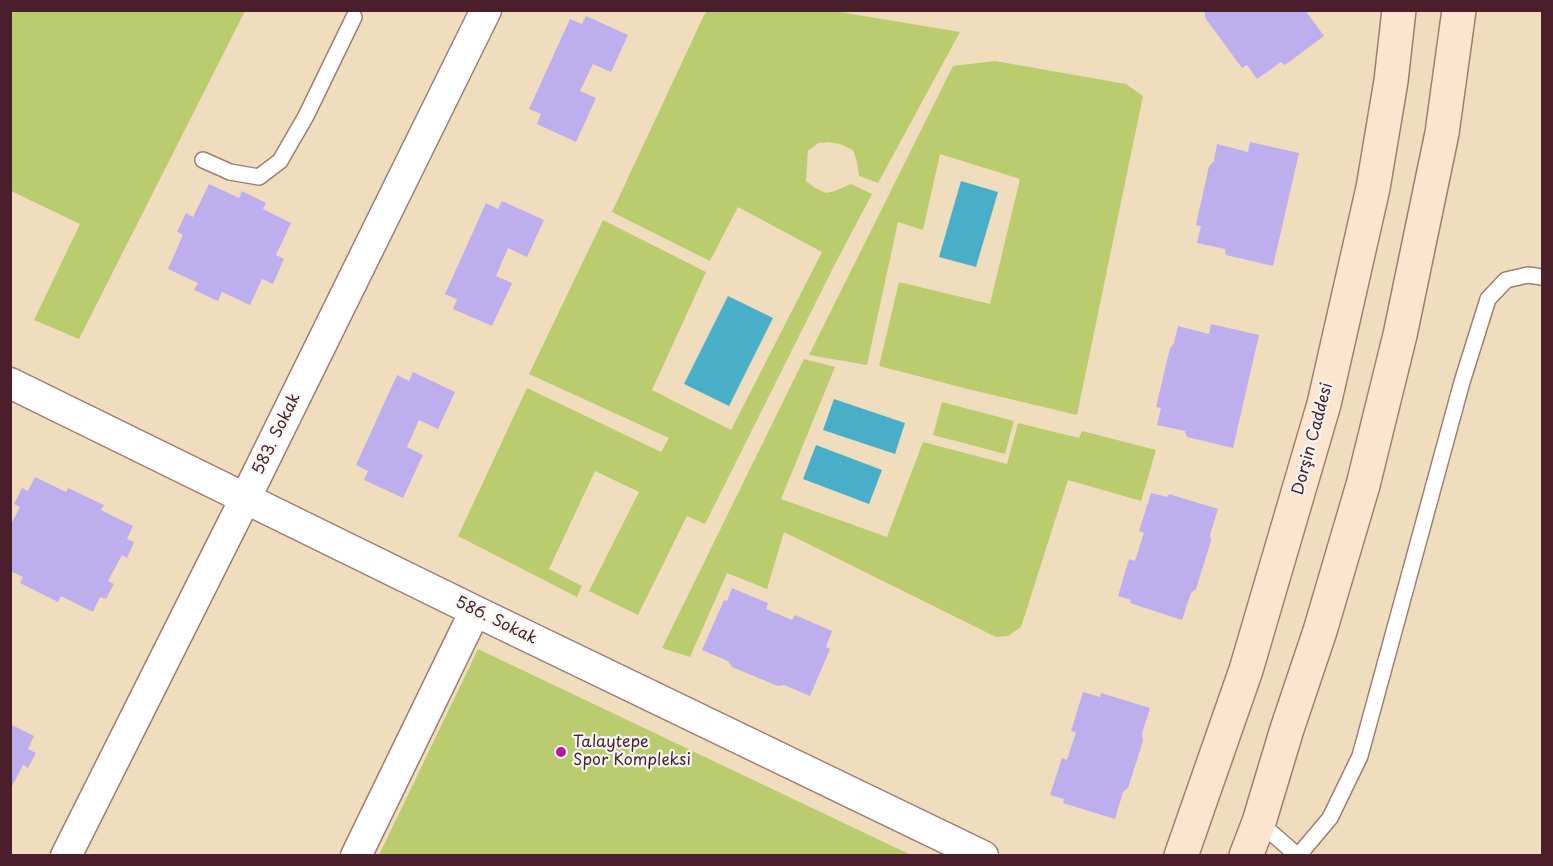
<!DOCTYPE html>
<meta charset="utf-8">
<style>
body{margin:0}
#map{position:relative;width:1553px;height:866px;overflow:hidden;background:#f0ddbd;font-family:"Playpen Sans",sans-serif}
canvas{display:block}
.frame{position:absolute;inset:0;border:12px solid #4a1f2b;pointer-events:none}
</style>
<div id="map">
<canvas width="1553" height="866"></canvas>
<div class="frame"></div>
</div>
<script>
const c = document.querySelector('canvas').getContext('2d');
c.lineJoin = 'round';
function fill(path, color) {
  c.fillStyle = color;
  c.fill(path, 'evenodd');
}
function poly(rows) {
  const path = new Path2D();
  for (const r of rows) {
    path.moveTo(r[0], r[1]);
    for (let i = 2; i < r.length; i += 2) path.lineTo(r[i], r[i + 1]);
  }
  return path;
}
function trace(path, color, width, dash) {
  c.strokeStyle = color;
  c.lineWidth = width;
  c.lineCap = dash ? 'butt' : 'round';
  c.setLineDash(dash || []);
  c.stroke(path);
}
function write(font, color, halo, rows, align = 'center') {
  c.font = font + ' "Playpen Sans",sans-serif';
  c.lineWidth = 4.5;
  c.setLineDash([]);
  c.textBaseline = 'middle';
  c.strokeStyle = halo;
  c.fillStyle = color;
  for (const [text, x, y, turn = 0] of rows) {
    c.save();
    c.translate(x, y);
    c.rotate((+turn || 0) * Math.PI / 180);
    c.textAlign = isNaN(turn) ? turn : align;
    if (halo) c.strokeText(text, 0, 0);
    c.fillText(text, 0, 0);
    c.restore();
  }
}
fill(poly([
 [10,11,245,11,79,339,34,320,80,224,11,191],
 [706,11,834,11,960,32,878,183,859,176,857,162,853,150,840,144,829,142,818,143,808,151,806,181,815,188,826,193,835,191,851,184,872,194,837,260,705,524,687,516,638,615,589,591,639,492,595,471,549,569,582,586,577,597,458,536,527,388,661,452,669,438,529,374,603,220,706,272,652,390,731,430,822,252,738,207,710,261,612,212],
 [995,61,1126,84,1143,96,1077,415,968,389,879,366,899,282,990,304,1020,179,940,154,923,230,898,222,867,365,809,355,953,66],
 [804,359,835,367,781,499,887,537,923,442,1007,464,1018,423,1079,438,1082,431,1156,450,1141,501,1068,480,1021,627,1008,636,996,637,784,532,767,589,727,573,690,657,662,648],
 [942,402,1014,421,1005,454,933,435],
 [478,649,911,855,379,855]
]), '#bbcc6f');
fill(poly([
 [961,181,998,192,976,267,939,257],
 [728,296,773,318,729,406,684,384],
 [834,399,905,423,895,454,823,430],
 [816,445,882,470,869,504,803,479]
]), '#49afc9');
fill(poly([
 [1204,10,1305,10,1324,36,1285,65,1281,62,1257,79,1247,65,1242,68,1206,19],
 [586,16,628,35,611,72,593,64,580,91,596,98,576,142,537,124,541,114,529,109,570,19,582,24],
 [1250,142,1299,153,1273,266,1226,255,1225,249,1197,243,1201,226,1196,225,1209,166,1214,161,1217,144,1248,152],
 [209,184,239,198,242,191,266,203,263,209,291,223,276,255,284,259,273,284,262,279,250,305,222,292,218,301,194,290,198,283,168,269,183,235,177,232,186,213,193,217],
 [502,201,544,220,527,257,508,248,496,276,512,283,492,326,453,309,457,299,445,294,486,203,498,209],
 [1211,324,1259,335,1233,448,1187,437,1185,431,1157,425,1161,408,1156,407,1170,348,1174,343,1178,326,1209,334],
 [413,372,455,392,438,429,419,420,407,447,423,455,403,498,364,480,368,471,356,465,397,375,409,381],
 [35,477,66,492,68,488,104,505,101,510,133,526,127,539,134,542,127,558,122,555,108,581,114,584,106,599,100,597,93,612,61,596,58,602,20,583,23,577,10,571,10,526,20,507,14,504,22,488,28,491],
 [1151,493,1167,497,1169,494,1218,509,1210,535,1211,541,1196,589,1191,593,1182,620,1130,603,1131,600,1118,596,1129,559,1135,561,1144,533,1139,531],
 [732,588,768,603,766,609,792,620,795,615,832,631,826,647,830,649,810,696,784,685,778,686,732,667,728,661,702,650,724,600,727,601],
 [1083,692,1100,697,1101,693,1150,708,1142,734,1143,741,1128,788,1123,792,1115,819,1063,803,1064,799,1050,795,1062,758,1067,760,1076,732,1071,731],
 [10,724,34,736,28,749,36,753,28,768,23,765,10,790]
]), '#bdafed');
const service = poly([
 [203,160,230,172,259,177,280,161,306,116,354,17],
 [1259,822,1298,856],
 [1298,856,1330,818,1360,756,1462,382,1488,299,1506,280,1528,275,1542,277]
]);
const minor = poly([
 [10,383,475,611,983,856],
 [66,856,245,499,486,10],
 [356,856,475,611]
]);
const secondary = poly([
 [1181,856,1246,670,1324,404,1373,188,1391,81,1399,10],
 [1246,856,1259,822,1287,729,1320,631,1363,485,1400,335,1442,133,1459,10]
]);
trace(service, '#9d7e74', 18);
trace(minor, '#9d7e74', 33);
trace(secondary, '#9d7e74', 36);
trace(service, '#fff', 15);
trace(minor, '#fff', 30);
trace(secondary, '#fce5cf', 33);
for (const [x, y, r, color] of [
 [561,752,6,"#b5179e"]
]) {
  const dot = new Path2D();
  dot.arc(x, y, r, 0, 2 * Math.PI);
  c.fillStyle = color;
  c.fill(dot);
  trace(dot, '#f6f6f2', 2);
}
write('16px', '#4a1f2b', '#f6f6f2', [
 ["583. Sokak",277,434,-64],
 ["Dorşin Caddesi",1313,439,-75],
 ["586. Sokak",496,621,26]
]);
write('16px', '#4a1f2b', '#f6f6f2', [
 ["Talaytepe",573,743],
 ["Spor Kompleksi",573,761]
], 'left');
</script>
